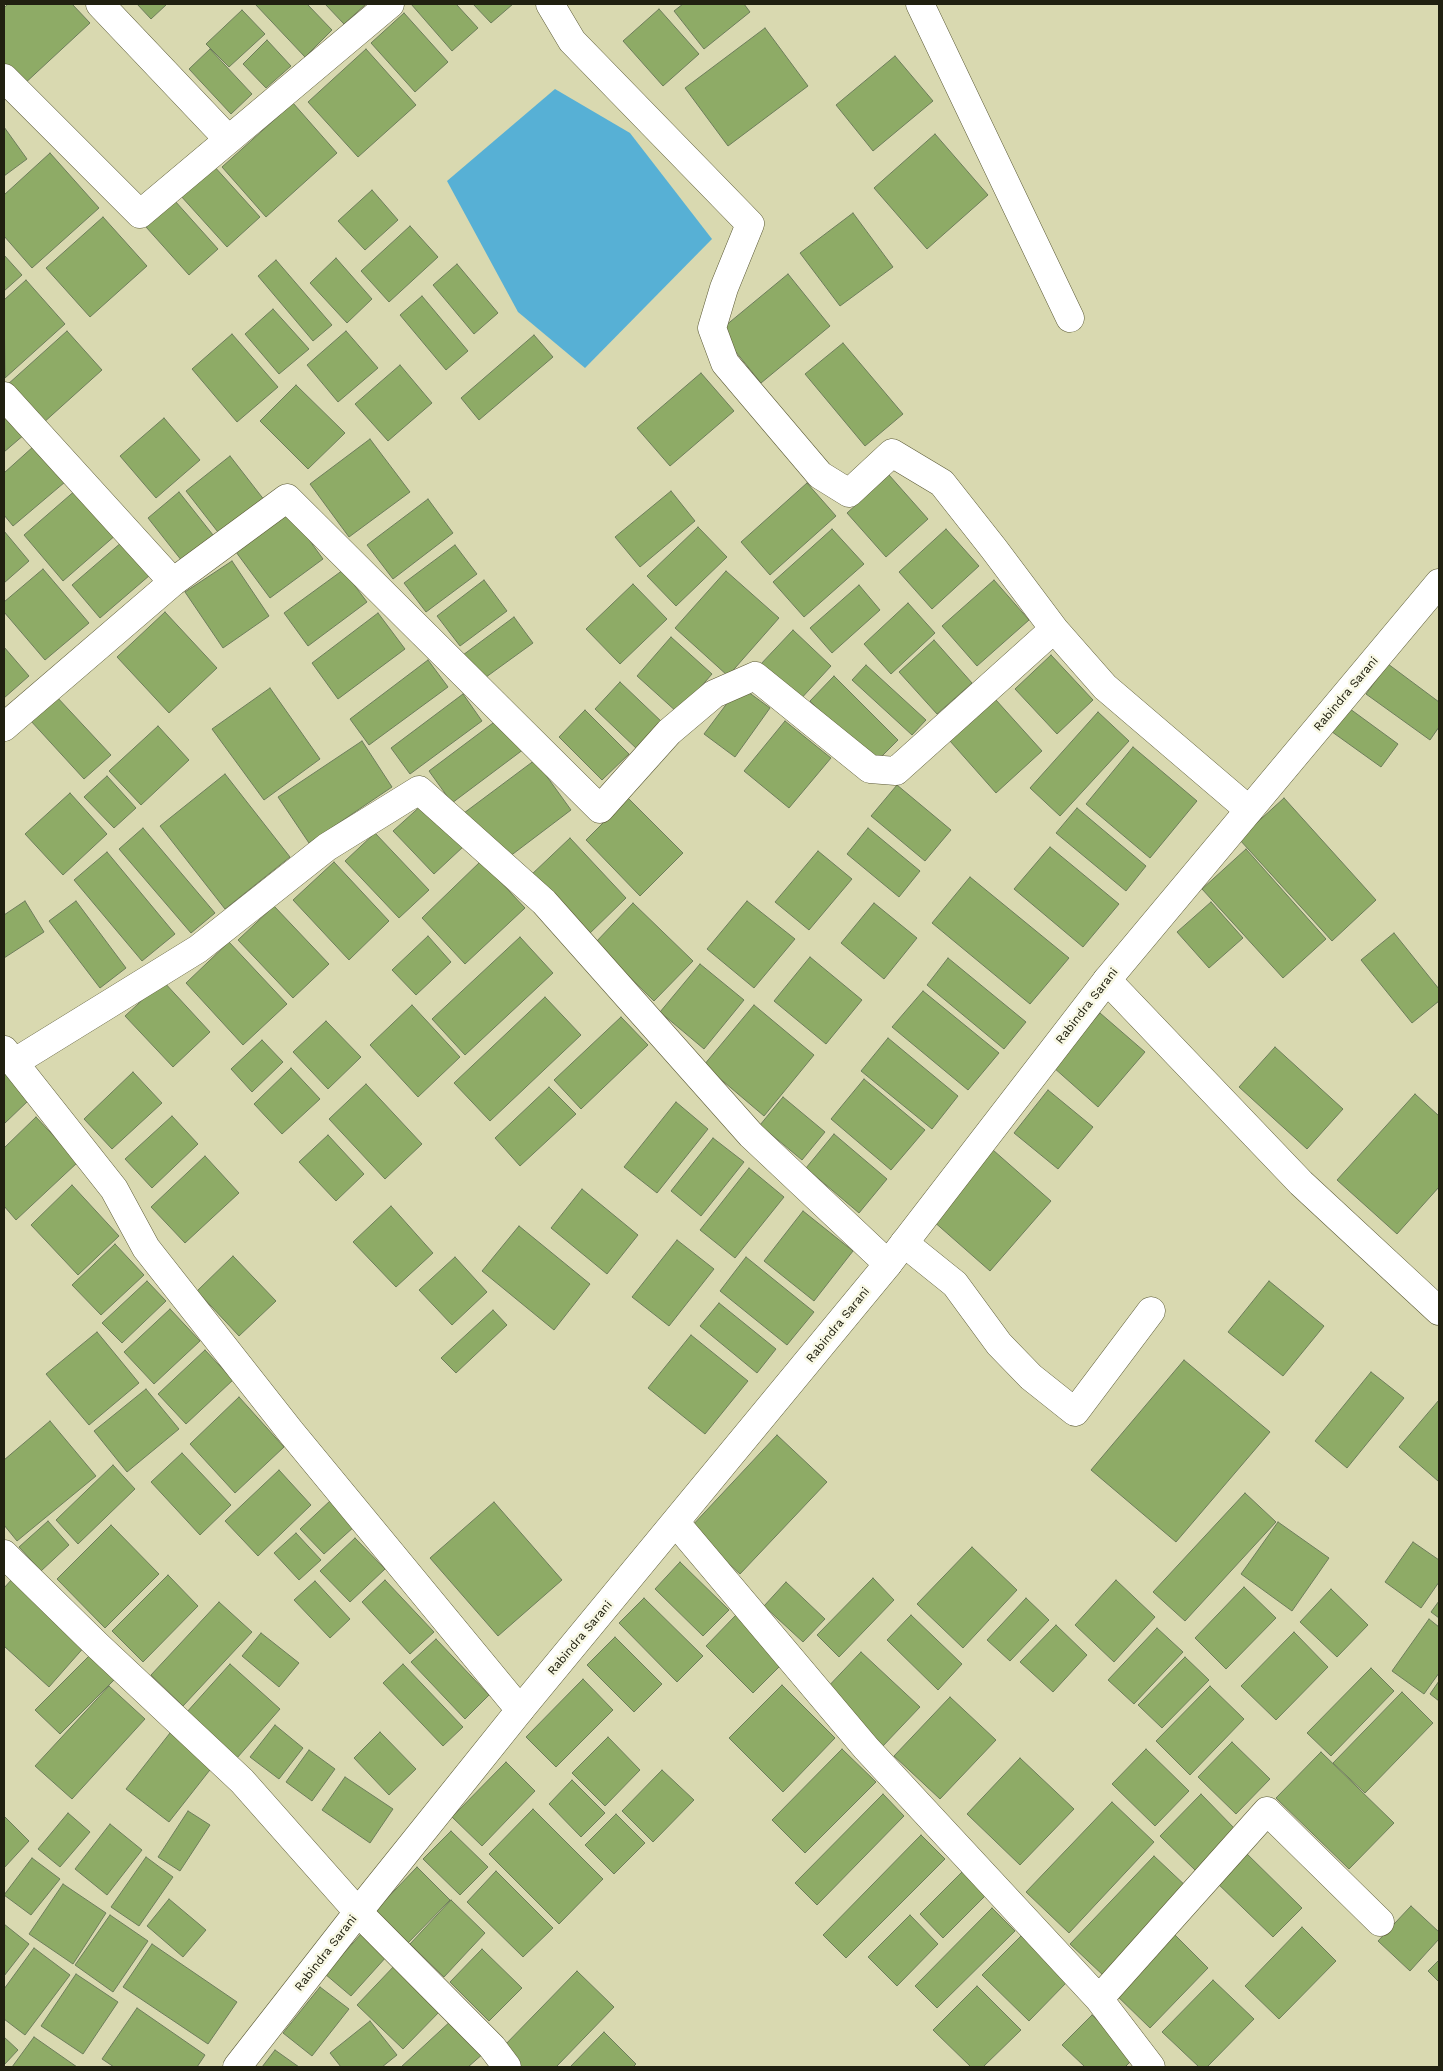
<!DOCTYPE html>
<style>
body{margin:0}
#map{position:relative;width:1443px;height:2071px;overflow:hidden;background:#d9d9b0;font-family:"Work Sans",sans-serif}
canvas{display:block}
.frame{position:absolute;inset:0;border:5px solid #202010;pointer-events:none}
</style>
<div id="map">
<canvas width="1443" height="2071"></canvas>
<div class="frame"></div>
</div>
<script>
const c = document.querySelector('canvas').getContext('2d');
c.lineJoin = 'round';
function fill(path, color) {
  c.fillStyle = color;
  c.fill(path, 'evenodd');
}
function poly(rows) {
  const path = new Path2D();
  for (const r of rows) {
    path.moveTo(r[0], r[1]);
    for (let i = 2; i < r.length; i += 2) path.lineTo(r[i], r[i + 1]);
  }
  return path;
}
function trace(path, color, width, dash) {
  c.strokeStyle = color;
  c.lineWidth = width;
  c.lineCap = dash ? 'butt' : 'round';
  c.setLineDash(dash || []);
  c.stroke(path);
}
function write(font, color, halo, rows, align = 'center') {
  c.font = font + ' "Work Sans",sans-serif';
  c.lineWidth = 5;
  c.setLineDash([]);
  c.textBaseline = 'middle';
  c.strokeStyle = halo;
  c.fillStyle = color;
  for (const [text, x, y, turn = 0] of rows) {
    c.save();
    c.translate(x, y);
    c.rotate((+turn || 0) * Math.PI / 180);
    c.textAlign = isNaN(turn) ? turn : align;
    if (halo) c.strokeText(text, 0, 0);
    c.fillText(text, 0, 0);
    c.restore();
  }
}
fill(poly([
 [555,89,630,133,712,239,585,368,518,312,447,181]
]), '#57b0d5');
const building = poly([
 [8,4,72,4,90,23,22,86,4,66,4,8,8,4],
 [137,4,167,4,151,19,137,4],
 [255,4,307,4,332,30,305,57,255,4],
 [325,4,366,4,344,24,325,4],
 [411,4,456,4,478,28,452,51,411,4],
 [473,4,513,4,491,23,473,4],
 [683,4,744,4,750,12,704,49,674,11,683,4],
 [659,9,699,54,663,86,623,41,659,9],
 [242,10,265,34,229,67,206,44,242,10],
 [404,13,448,62,415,92,371,43,404,13],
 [765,28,808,86,728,146,685,88,765,28],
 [267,40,291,66,266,88,243,64,267,40],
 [210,49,252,94,231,114,189,69,210,49],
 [366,49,416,105,358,157,308,102,366,49],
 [895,56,933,101,873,151,836,105,895,56],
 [293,103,337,153,266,217,222,167,293,103],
 [4,127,27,159,4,176,4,127],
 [935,134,988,195,927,249,874,188,935,134],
 [50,153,99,208,32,268,4,236,4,195,50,153],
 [213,165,260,217,227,247,180,195,213,165],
 [372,190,398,220,365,250,338,221,372,190],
 [175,201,218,249,189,275,146,227,175,201],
 [853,213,893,267,840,306,800,253,853,213],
 [103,217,147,266,90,317,46,268,103,217],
 [410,226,438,257,389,302,361,271,410,226],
 [4,255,22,275,4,291,4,255],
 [336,258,372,299,347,323,310,283,336,258],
 [276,260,332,325,313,341,258,276,276,260],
 [457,264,498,313,474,334,433,285,457,264],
 [788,274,830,326,761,383,719,331,788,274],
 [26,280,65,324,5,378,4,300,26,280],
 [422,296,468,351,446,370,400,315,422,296],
 [273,309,309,349,279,374,245,334,273,309],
 [67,331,102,370,42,424,7,385,67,331],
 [346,331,378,368,338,402,307,365,346,331],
 [232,334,278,387,237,422,192,369,232,334],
 [534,335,553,357,479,420,461,398,534,335],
 [843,343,903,414,865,446,805,374,843,343],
 [400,365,432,403,388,441,355,404,400,365],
 [701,373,734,411,670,466,637,428,701,373],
 [296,385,345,433,308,469,260,421,296,385],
 [4,410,25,434,4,452,4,410],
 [164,418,200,460,156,498,120,456,164,418],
 [370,439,410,492,349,537,310,484,370,439],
 [34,446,65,482,13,526,4,515,4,473,34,446],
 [230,456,265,501,221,536,186,491,230,456],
 [889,475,928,519,886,557,847,513,889,475],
 [807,483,836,516,770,575,741,542,807,483],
 [77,489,117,534,63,581,24,535,77,489],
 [671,491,695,521,640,567,615,537,671,491],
 [179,492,213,535,182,561,148,518,179,492],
 [428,499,453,533,393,579,367,545,428,499],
 [289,512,323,559,270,598,236,552,289,512],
 [698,527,727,557,676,606,647,576,698,527],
 [832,529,864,564,804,617,773,582,832,529],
 [946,529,979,566,932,609,899,572,946,529],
 [4,531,29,561,4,583,4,531],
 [122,542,150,575,100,618,72,585,122,542],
 [455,545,477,574,426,612,404,583,455,545],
 [232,561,269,616,223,648,185,592,232,561],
 [43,569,89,623,45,660,4,612,4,602,43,569],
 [343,570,367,602,308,646,284,613,343,570],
 [726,571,779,618,728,676,675,628,726,571],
 [484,580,507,611,460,646,437,616,484,580],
 [994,580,1029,620,977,666,942,626,994,580],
 [633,584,667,619,620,664,586,629,633,584],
 [859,585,880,610,832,653,810,628,859,585],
 [908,603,935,633,891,674,864,644,908,603],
 [165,612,217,668,169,713,117,657,165,612],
 [378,613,405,649,338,699,312,663,378,613],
 [514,617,533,643,482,680,463,655,514,617],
 [793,630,831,666,798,702,759,666,793,630],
 [671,637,712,674,678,713,637,676,671,637],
 [934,640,972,683,937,714,899,672,934,640],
 [4,647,29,676,4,698,4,647],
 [1051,655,1093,700,1057,734,1015,689,1051,655],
 [428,660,448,687,369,745,350,719,428,660],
 [1388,664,1439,702,1439,727,1430,740,1366,694,1388,664],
 [866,665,926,720,912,735,852,680,866,665],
 [834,676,898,740,874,764,810,701,834,676],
 [620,682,663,723,638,750,595,709,620,682],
 [740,686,770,708,735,757,704,734,740,686],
 [270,688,320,759,264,800,212,729,270,688],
 [463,694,482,721,410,774,391,748,463,694],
 [56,696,111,755,84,779,30,720,56,696],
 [996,700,1042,751,996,793,950,741,996,700],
 [1346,706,1398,744,1381,767,1328,729,1346,706],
 [585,710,629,754,602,780,559,737,585,710],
 [1098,712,1129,741,1060,816,1030,788,1098,712],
 [501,717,524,749,452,803,429,771,501,717],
 [785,721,831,758,789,808,744,771,785,721],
 [158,726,189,760,141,805,109,771,158,726],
 [362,741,392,787,309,843,278,797,362,741],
 [1133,747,1197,801,1150,858,1086,804,1133,747],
 [535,760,571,810,501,863,464,813,535,760],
 [225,774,290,857,225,909,160,826,225,774],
 [107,776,136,808,114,828,84,797,107,776],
 [897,785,951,830,925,861,871,816,897,785],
 [70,793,107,834,63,875,25,834,70,793],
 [628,798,683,853,640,896,586,840,628,798],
 [1284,798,1376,900,1332,941,1239,839,1284,798],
 [424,803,464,846,434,874,393,831,424,803],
 [1077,808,1146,866,1126,891,1056,833,1077,808],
 [143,828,215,913,191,933,119,849,143,828],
 [868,828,920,871,899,897,847,854,868,828],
 [375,833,429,890,399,918,345,861,375,833],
 [570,838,626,898,587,936,530,876,570,838],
 [1050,847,1119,904,1083,947,1014,889,1050,847],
 [1246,849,1326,939,1283,978,1202,889,1246,849],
 [818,851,852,879,809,930,775,902,818,851],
 [107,852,175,934,142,961,74,880,107,852],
 [481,861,525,908,465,964,422,918,481,861],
 [334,862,389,921,349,960,293,900,334,862],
 [970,877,1069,958,1030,1004,932,923,970,877],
 [25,901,44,932,4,958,4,915,25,901],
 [76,901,126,968,100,988,49,921,76,901],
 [747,901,795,939,754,988,707,949,747,901],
 [1211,902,1243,938,1209,968,1177,932,1211,902],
 [633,903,693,961,654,1001,595,943,633,903],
 [874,903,917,938,884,979,841,943,874,903],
 [274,906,329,964,293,998,238,940,274,906],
 [1394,933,1439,989,1439,1001,1412,1023,1361,960,1394,933],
 [428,936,451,962,416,995,392,970,428,936],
 [520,937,553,973,465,1055,432,1019,520,937],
 [229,942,287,1004,243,1045,186,983,229,942],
 [810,957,862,1000,826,1044,774,1001,810,957],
 [948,958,1026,1022,1004,1049,927,985,948,958],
 [700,964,744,1000,704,1049,660,1012,700,964],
 [163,981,210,1032,173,1067,125,1016,163,981],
 [923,991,999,1053,968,1090,892,1027,923,991],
 [545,997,581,1035,490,1121,454,1083,545,997],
 [412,1005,460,1057,418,1097,370,1045,412,1005],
 [754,1005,814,1055,764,1116,704,1065,754,1005],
 [1100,1013,1145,1052,1098,1107,1053,1067,1100,1013],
 [621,1017,648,1045,581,1109,554,1080,621,1017],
 [326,1021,361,1057,328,1089,293,1052,326,1021],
 [888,1038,958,1096,932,1129,861,1071,888,1038],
 [262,1040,283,1062,252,1092,231,1069,262,1040],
 [1275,1047,1343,1109,1307,1149,1239,1087,1275,1047],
 [291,1068,320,1099,282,1134,254,1104,291,1068],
 [4,1072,30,1099,4,1124,4,1072],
 [133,1072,162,1103,112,1149,84,1119,133,1072],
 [864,1079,925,1130,891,1170,831,1119,864,1079],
 [366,1084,422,1144,385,1179,329,1119,366,1084],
 [549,1087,576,1114,520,1166,495,1138,549,1087],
 [1048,1090,1093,1127,1058,1169,1014,1133,1048,1090],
 [1415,1094,1439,1116,1439,1187,1397,1234,1337,1180,1415,1094],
 [783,1097,825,1132,802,1160,760,1125,783,1097],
 [676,1102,708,1129,657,1193,624,1167,676,1102],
 [172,1116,198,1144,152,1188,125,1159,172,1116],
 [36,1117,78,1162,16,1220,4,1206,4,1148,36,1117],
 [834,1134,887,1179,859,1213,806,1168,834,1134],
 [328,1135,364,1174,336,1201,299,1162,328,1135],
 [713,1138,744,1162,701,1216,671,1191,713,1138],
 [993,1150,1051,1201,990,1271,932,1220,993,1150],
 [205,1156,239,1193,185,1243,151,1207,205,1156],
 [749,1168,784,1197,735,1258,700,1230,749,1168],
 [72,1185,119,1236,78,1275,31,1225,72,1185],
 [582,1189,638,1235,607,1274,551,1228,582,1189],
 [391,1206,433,1253,396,1287,353,1242,391,1206],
 [803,1211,853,1251,814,1301,764,1261,803,1211],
 [519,1226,590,1284,554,1330,482,1271,519,1226],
 [677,1240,714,1269,669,1326,632,1297,677,1240],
 [115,1244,144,1275,101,1315,72,1285,115,1244],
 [233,1256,276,1301,239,1336,197,1291,233,1256],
 [455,1257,487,1292,452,1325,419,1290,455,1257],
 [746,1257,814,1312,787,1345,720,1291,746,1257],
 [147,1281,166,1301,122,1343,102,1323,147,1281],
 [1269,1281,1324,1326,1283,1376,1228,1332,1269,1281],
 [719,1303,776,1349,757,1373,700,1326,719,1303],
 [170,1309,200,1341,154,1384,124,1352,170,1309],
 [493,1310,507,1325,456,1373,441,1358,493,1310],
 [97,1332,139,1383,89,1425,46,1374,97,1332],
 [691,1335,748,1381,705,1434,648,1388,691,1335],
 [205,1350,233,1380,186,1424,158,1394,205,1350],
 [1184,1360,1270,1432,1176,1542,1091,1470,1184,1360],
 [1371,1372,1404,1398,1347,1468,1315,1441,1371,1372],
 [146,1389,179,1429,127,1472,94,1431,146,1389],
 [239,1397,284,1447,235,1493,190,1444,239,1397],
 [1439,1400,1439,1479,1438,1481,1399,1447,1439,1400],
 [50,1421,96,1476,17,1541,4,1525,4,1460,50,1421],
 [777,1435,827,1482,740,1574,690,1528,777,1435],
 [182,1453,231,1505,200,1535,151,1482,182,1453],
 [113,1465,135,1489,78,1544,56,1520,113,1465],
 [279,1470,311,1505,258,1556,225,1521,279,1470],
 [1245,1493,1276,1522,1185,1621,1153,1592,1245,1493],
 [331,1500,355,1526,324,1554,300,1529,331,1500],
 [494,1502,562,1580,498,1636,430,1558,494,1502],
 [48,1521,69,1545,41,1571,19,1547,48,1521],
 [1278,1522,1329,1558,1292,1611,1241,1574,1278,1522],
 [111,1525,159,1574,105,1628,57,1579,111,1525],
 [296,1533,321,1560,299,1580,274,1553,296,1533],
 [355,1538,385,1569,350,1602,320,1571,355,1538],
 [1413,1542,1439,1560,1439,1582,1421,1608,1385,1582,1413,1542],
 [972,1547,1017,1590,963,1648,917,1604,972,1547],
 [680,1562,729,1610,703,1636,655,1589,680,1562],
 [168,1575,198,1606,143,1662,112,1631,168,1575],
 [13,1578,86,1645,49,1687,4,1646,4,1588,13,1578],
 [873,1578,894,1600,839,1657,817,1635,873,1578],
 [385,1580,434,1632,410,1654,362,1602,385,1580],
 [1116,1580,1155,1617,1114,1662,1075,1625,1116,1580],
 [315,1581,350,1619,330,1638,294,1600,315,1581],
 [786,1582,825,1619,803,1642,764,1606,786,1582],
 [1244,1587,1276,1618,1226,1669,1195,1638,1244,1587],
 [1331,1589,1368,1625,1337,1657,1300,1622,1331,1589],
 [644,1598,703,1656,677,1682,619,1623,644,1598],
 [1026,1598,1049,1620,1010,1661,987,1640,1026,1598],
 [1439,1601,1439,1618,1431,1612,1439,1601],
 [219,1602,252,1632,183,1706,151,1675,219,1602],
 [736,1615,784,1662,753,1693,706,1646,736,1615],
 [911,1615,962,1664,938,1690,887,1640,911,1615],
 [1429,1619,1439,1627,1439,1673,1424,1694,1392,1671,1429,1619],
 [1056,1625,1087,1655,1053,1692,1020,1662,1056,1625],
 [1157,1628,1183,1652,1134,1704,1108,1680,1157,1628],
 [1294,1632,1328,1667,1276,1720,1241,1686,1294,1632],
 [261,1633,299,1663,279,1687,242,1656,261,1633],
 [615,1637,662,1684,634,1712,587,1665,615,1637],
 [436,1639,489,1695,465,1719,411,1662,436,1639],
 [93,1652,117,1677,60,1734,35,1710,93,1652],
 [861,1652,920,1707,882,1747,823,1692,861,1652],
 [1185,1657,1209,1680,1162,1728,1138,1705,1185,1657],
 [230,1664,280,1709,237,1758,186,1713,230,1664],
 [403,1664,463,1727,443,1746,383,1683,403,1664],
 [1371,1668,1394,1691,1331,1756,1307,1733,1371,1668],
 [583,1679,613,1710,556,1767,526,1737,583,1679],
 [1439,1681,1439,1701,1430,1694,1439,1681],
 [782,1685,835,1738,783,1792,729,1738,782,1685],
 [109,1686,145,1719,72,1799,35,1766,109,1686],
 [1210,1686,1244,1719,1190,1775,1156,1741,1210,1686],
 [1402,1692,1433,1723,1365,1793,1333,1763,1402,1692],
 [950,1697,996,1740,940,1799,894,1756,950,1697],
 [275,1725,303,1748,279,1779,250,1757,275,1725],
 [380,1732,416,1769,389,1795,354,1758,380,1732],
 [170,1733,213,1766,169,1822,126,1789,170,1733],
 [608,1737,640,1770,605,1806,572,1773,608,1737],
 [1232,1742,1270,1779,1236,1814,1198,1777,1232,1742],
 [842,1749,876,1782,805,1853,772,1820,842,1749],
 [1146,1749,1189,1791,1155,1826,1112,1784,1146,1749],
 [309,1750,335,1769,312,1801,286,1782,309,1750],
 [1321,1752,1394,1823,1349,1869,1276,1798,1321,1752],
 [1020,1758,1074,1809,1020,1865,967,1814,1020,1758],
 [506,1762,535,1791,482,1846,452,1817,506,1762],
 [662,1770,694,1800,653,1842,622,1811,662,1770],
 [345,1777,393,1809,370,1843,322,1810,345,1777],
 [572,1780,605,1813,581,1837,549,1804,572,1780],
 [883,1794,904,1816,817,1905,795,1883,883,1794],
 [1201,1794,1235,1829,1195,1870,1160,1836,1201,1794],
 [1112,1802,1154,1842,1069,1933,1026,1892,1112,1802],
 [533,1809,603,1879,559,1924,489,1854,533,1809],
 [188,1811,210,1825,180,1871,158,1857,188,1811],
 [68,1813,90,1832,60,1867,38,1849,68,1813],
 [616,1814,645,1843,614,1874,585,1845,616,1814],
 [4,1816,29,1841,4,1868,4,1816],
 [110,1824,142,1850,107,1895,75,1869,110,1824],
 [451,1831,488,1867,460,1895,423,1859,451,1831],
 [921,1835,945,1859,846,1958,823,1935,921,1835],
 [1243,1850,1302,1908,1273,1937,1214,1880,1243,1850],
 [1154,1856,1189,1889,1105,1977,1070,1944,1154,1856],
 [146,1857,173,1877,139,1926,111,1907,146,1857],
 [32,1858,60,1879,31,1915,4,1895,32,1858],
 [417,1867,450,1900,407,1944,374,1912,417,1867],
 [496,1871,553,1928,523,1957,467,1902,496,1871],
 [962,1872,986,1895,943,1938,920,1914,962,1872],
 [63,1884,106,1913,73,1964,29,1934,63,1884],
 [169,1899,206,1930,183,1957,147,1926,169,1899],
 [451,1900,485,1933,444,1977,410,1944,451,1900],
 [1411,1906,1439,1932,1439,1939,1410,1971,1378,1941,1411,1906],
 [992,1908,1015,1931,937,2008,915,1986,992,1908],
 [110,1915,148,1941,113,1992,75,1965,110,1915],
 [910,1915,938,1944,897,1986,868,1957,910,1915],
 [4,1924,29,1944,4,1976,4,1924],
 [1302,1927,1336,1961,1279,2019,1245,1986,1302,1927],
 [1169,1929,1208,1968,1150,2028,1110,1989,1169,1929],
 [362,1933,387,1956,351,1996,325,1974,362,1933],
 [1021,1936,1067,1982,1029,2021,982,1975,1021,1936],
 [152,1944,237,2002,208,2044,123,1987,152,1944],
 [34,1948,70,1975,25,2035,4,2019,4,1989,34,1948],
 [482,1949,522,1988,489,2021,450,1982,482,1949],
 [1439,1960,1439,1982,1428,1971,1439,1960],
 [397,1963,443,2008,403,2049,357,2005,397,1963],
 [577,1971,614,2007,556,2067,520,2067,501,2049,577,1971],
 [76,1974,118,2002,83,2054,41,2026,76,1974],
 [1213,1980,1254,2019,1207,2067,1199,2067,1162,2032,1213,1980],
 [977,1986,1021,2030,983,2067,971,2067,933,2030,977,1986],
 [320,1987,349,2009,312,2056,283,2033,320,1987],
 [137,2008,205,2055,197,2067,114,2067,102,2059,137,2008],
 [1092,2015,1135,2057,1125,2067,1085,2067,1062,2045,1092,2015],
 [453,2019,484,2053,468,2067,401,2067,453,2019],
 [370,2021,397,2055,382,2067,341,2067,330,2053,370,2021],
 [604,2032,636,2064,633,2067,570,2067,604,2032],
 [4,2037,18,2050,4,2065,4,2037],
 [34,2037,77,2067,12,2067,34,2037],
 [275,2050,299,2067,262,2067,275,2050]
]);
fill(building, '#8eab66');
trace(building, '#6d7d5b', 1);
const street = poly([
 [100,4,228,139],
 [550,4,572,41,750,224,724,288,712,328,725,363,820,475,849,493,892,453,942,483,994,549,1054,629,1105,687,1249,810],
 [920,4,1070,318],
 [4,78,140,214,390,4],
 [4,396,173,582],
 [4,727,173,582,287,498,600,809,669,732,714,694,755,676,870,769,896,771,1054,629],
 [1107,980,1301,1183,1439,1311],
 [4,1050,114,1189,146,1248,290,1431,520,1710],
 [15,1062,198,949,327,847,419,790,544,902,751,1135,888,1264],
 [904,1243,955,1284,999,1344,1031,1377,1075,1412,1151,1311],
 [676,1523,866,1748,1099,1999,1151,2067],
 [4,1554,97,1645,242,1781,358,1912,492,2047,507,2067],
 [1099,1999,1267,1811,1380,1922]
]);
const secondary = poly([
 [237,2067,358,1912,520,1710,888,1264,1107,980,1439,583]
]);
trace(street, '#5b5a36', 29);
trace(secondary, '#5b5a36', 29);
trace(street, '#fff', 28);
trace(secondary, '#fff', 28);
write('12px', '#202010', '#f8f8e4', [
 ["Rabindra Sarani",1346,694,-50],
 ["Rabindra Sarani",1087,1006,-52],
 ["Rabindra Sarani",838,1325,-51],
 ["Rabindra Sarani",580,1638,-50],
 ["Rabindra Sarani",326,1953,-52]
]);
</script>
